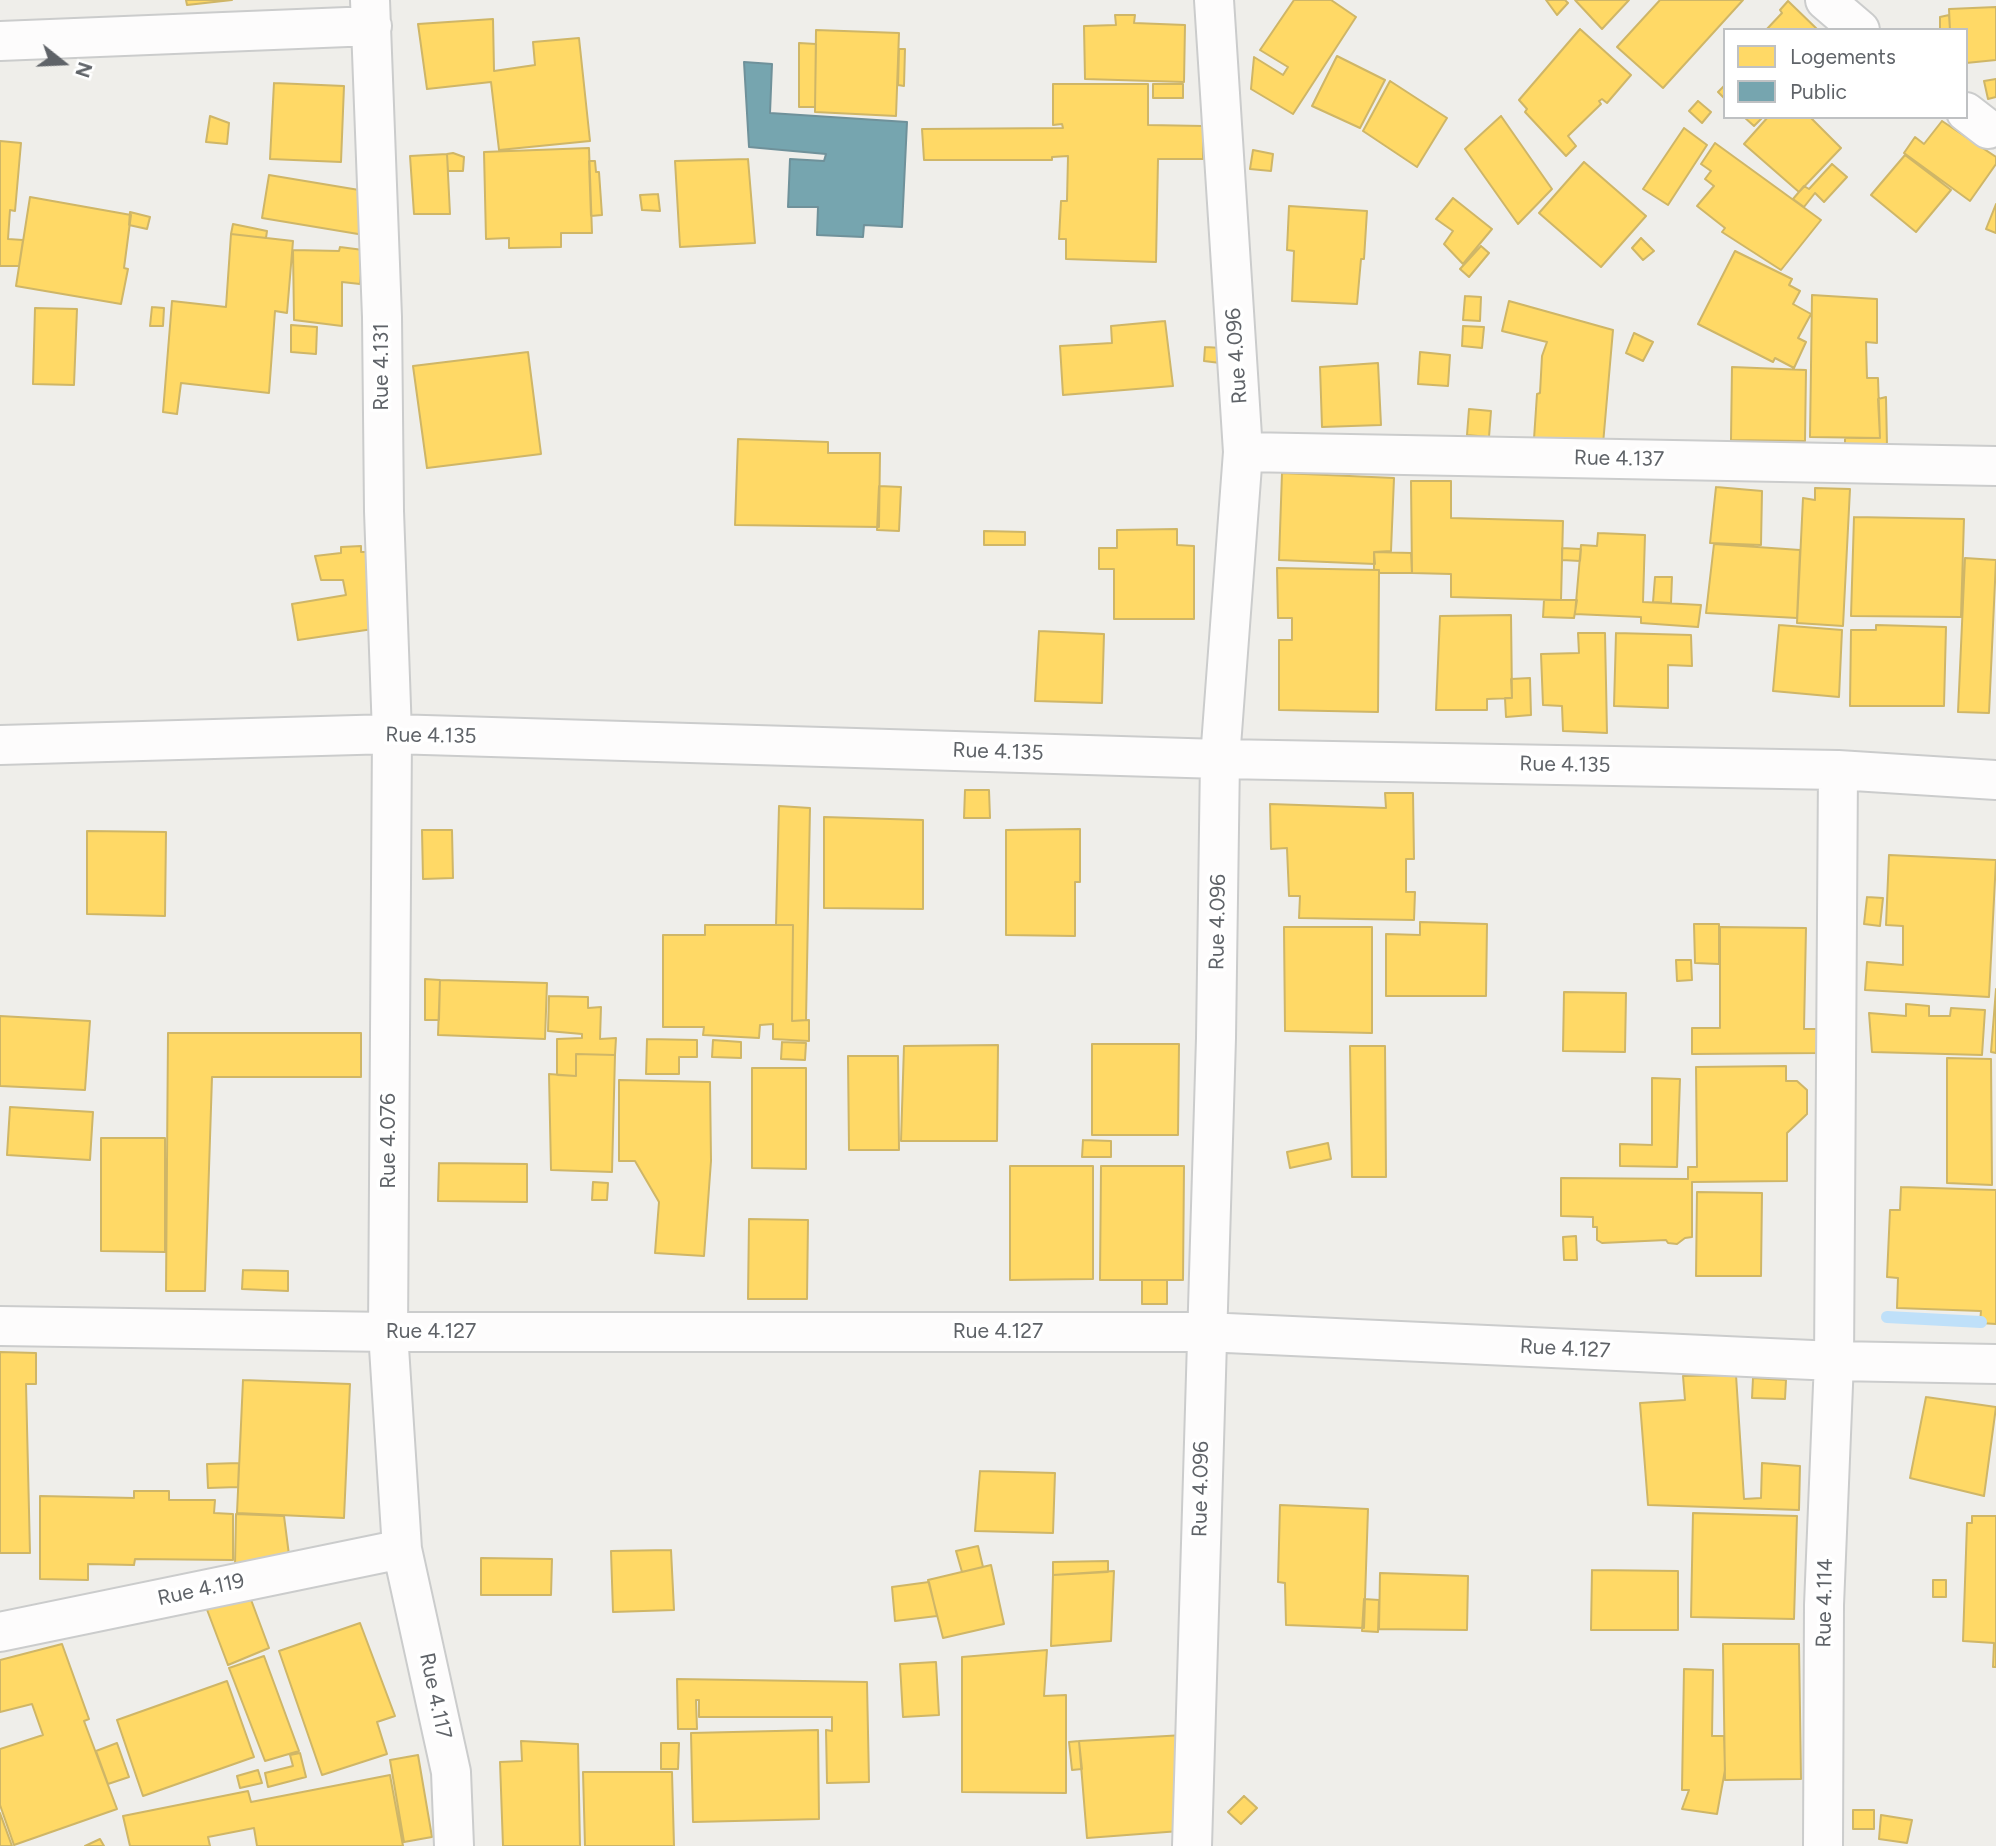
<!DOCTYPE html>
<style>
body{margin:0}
#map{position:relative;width:1996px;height:1846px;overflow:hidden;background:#efeeea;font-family:Figtree,sans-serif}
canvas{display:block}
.legend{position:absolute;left:1723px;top:28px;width:245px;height:91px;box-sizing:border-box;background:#fff;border:2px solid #bfc1c3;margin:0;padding:9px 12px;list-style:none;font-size:21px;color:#5f6368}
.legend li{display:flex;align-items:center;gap:14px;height:35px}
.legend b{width:35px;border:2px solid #bfc1c3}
.north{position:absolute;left:28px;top:28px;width:70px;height:70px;-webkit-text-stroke:5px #fff;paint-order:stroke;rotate:108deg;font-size:19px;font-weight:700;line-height:28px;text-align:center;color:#5f6368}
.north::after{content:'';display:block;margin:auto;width:24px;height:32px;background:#5f6368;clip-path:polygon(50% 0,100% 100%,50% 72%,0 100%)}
</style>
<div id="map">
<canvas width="1996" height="1846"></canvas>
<ul class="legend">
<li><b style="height:19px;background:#ffd966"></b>Logements</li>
<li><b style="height:19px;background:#76a5af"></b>Public</li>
</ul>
<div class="north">N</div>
</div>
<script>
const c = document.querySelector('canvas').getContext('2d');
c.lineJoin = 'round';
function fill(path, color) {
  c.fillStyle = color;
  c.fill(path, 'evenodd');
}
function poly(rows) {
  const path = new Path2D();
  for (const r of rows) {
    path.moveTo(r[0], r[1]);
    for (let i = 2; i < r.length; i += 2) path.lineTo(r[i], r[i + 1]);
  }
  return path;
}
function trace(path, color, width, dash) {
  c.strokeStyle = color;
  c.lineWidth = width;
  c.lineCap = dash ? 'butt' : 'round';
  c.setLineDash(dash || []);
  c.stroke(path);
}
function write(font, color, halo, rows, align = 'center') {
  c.font = font + ' Figtree,sans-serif';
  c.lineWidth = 7;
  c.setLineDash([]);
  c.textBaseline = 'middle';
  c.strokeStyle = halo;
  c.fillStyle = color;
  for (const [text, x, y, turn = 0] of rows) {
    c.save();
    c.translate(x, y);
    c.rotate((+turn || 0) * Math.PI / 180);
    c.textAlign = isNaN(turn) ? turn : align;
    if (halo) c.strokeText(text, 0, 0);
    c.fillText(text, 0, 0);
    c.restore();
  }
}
const homes = poly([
 [186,0,232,0,187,5,186,0],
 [1294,0,1331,0,1356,17,1293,114,1251,89,1254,57,1283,75,1288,67,1260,50,1294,0],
 [1546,0,1565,0,1568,3,1557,15,1546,0],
 [1575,0,1629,0,1602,29,1575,0],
 [1660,0,1743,0,1663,88,1617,47,1660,0],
 [1788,1,1818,30,1766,30,1782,13,1780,10,1788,1],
 [1996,7,1996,60,1966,63,1966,30,1950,30,1949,9,1996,7],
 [1115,15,1135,15,1134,23,1185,25,1184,82,1085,79,1084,26,1116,25,1115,15],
 [1949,15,1950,30,1940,30,1940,17,1949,15],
 [493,19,494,71,535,65,533,42,579,38,590,141,499,150,491,82,427,89,418,24,493,19],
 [1580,29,1631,75,1607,103,1602,99,1599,101,1601,104,1568,136,1576,146,1566,156,1525,112,1527,109,1519,100,1580,29],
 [816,30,899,33,896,116,815,112,816,30],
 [799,43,816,44,815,107,799,107,799,43],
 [899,49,905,49,904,86,898,85,899,49],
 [1337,56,1385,80,1360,128,1312,106,1337,56],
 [1996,79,1996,97,1988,99,1984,81,1996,79],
 [1390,81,1447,118,1417,167,1363,131,1390,81],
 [274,83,344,86,341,162,270,159,274,83],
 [1053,84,1148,84,1148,125,1203,126,1203,159,1158,159,1156,262,1066,259,1066,239,1059,239,1061,201,1067,201,1068,156,1052,157,1052,160,924,160,922,129,1063,128,1062,124,1053,125,1053,84],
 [1153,84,1183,84,1183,98,1153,98,1153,84],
 [1725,85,1725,99,1718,92,1725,85],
 [1698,101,1711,112,1702,123,1689,111,1698,101],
 [210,116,229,123,227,144,206,142,210,116],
 [1501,116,1552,189,1518,224,1465,149,1501,116],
 [1744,117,1763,117,1754,126,1744,117],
 [1768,117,1810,117,1841,148,1799,192,1744,144,1768,117],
 [1942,121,1996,157,1996,164,1970,201,1904,153,1915,137,1924,144,1942,121],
 [1684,128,1707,145,1668,205,1643,189,1684,128],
 [0,141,21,143,15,211,10,210,8,239,23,240,19,266,0,266,0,141],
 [1715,143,1821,220,1781,270,1722,232,1725,228,1697,206,1714,186,1705,179,1711,171,1701,164,1715,143],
 [589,148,592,233,561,233,561,247,509,248,509,238,486,239,484,152,589,148],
 [1253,150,1273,154,1271,171,1250,169,1253,150],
 [453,153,464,157,463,171,448,171,447,154,453,153],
 [447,154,450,214,414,214,410,156,447,154],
 [1905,155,1951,190,1916,232,1871,195,1905,155],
 [748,159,755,243,680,247,675,161,748,159],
 [589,161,595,161,596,172,599,172,602,215,591,216,589,161],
 [1584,162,1646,216,1601,267,1539,213,1584,162],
 [1832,164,1847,177,1824,202,1815,193,1804,207,1793,199,1804,186,1809,189,1832,164],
 [269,175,371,192,364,235,262,218,269,175],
 [658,194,660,211,642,210,640,195,658,194],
 [30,197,131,215,124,268,128,269,121,304,16,286,30,197],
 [1453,198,1492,229,1463,264,1444,244,1453,231,1436,219,1453,198],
 [1996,204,1996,233,1986,229,1996,204],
 [1289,206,1367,211,1364,259,1361,259,1357,304,1292,301,1294,251,1287,250,1289,206],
 [130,212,150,217,147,229,129,225,130,212],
 [233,224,267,231,266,238,231,234,233,224],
 [231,234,293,241,287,313,275,311,269,393,181,383,177,414,163,412,172,301,226,307,231,234],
 [1641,238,1654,251,1643,260,1632,248,1641,238],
 [1481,246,1489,253,1469,277,1460,269,1481,246],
 [340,247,363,250,360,284,342,282,342,326,294,320,293,250,339,251,340,247],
 [1735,251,1792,279,1789,285,1800,291,1793,304,1811,314,1798,338,1806,342,1794,368,1775,358,1773,362,1698,324,1735,251],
 [1812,295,1877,299,1877,343,1866,342,1867,378,1878,378,1880,438,1810,437,1812,295],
 [1465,296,1481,297,1480,321,1463,320,1465,296],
 [1509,301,1613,330,1603,444,1534,439,1537,394,1540,393,1542,356,1547,342,1502,331,1509,301],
 [152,307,164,308,163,326,150,326,152,307],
 [35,308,77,309,74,385,33,384,35,308],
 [1165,321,1173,386,1063,395,1060,346,1112,343,1111,326,1165,321],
 [291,325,317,327,316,354,291,352,291,325],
 [1463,326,1484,327,1482,348,1462,346,1463,326],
 [1634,333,1653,342,1643,361,1626,353,1634,333],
 [1205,347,1222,348,1220,363,1204,361,1205,347],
 [528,352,541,454,427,468,413,366,528,352],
 [1420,352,1450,355,1448,386,1418,384,1420,352],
 [1378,363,1381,425,1322,427,1320,367,1378,363],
 [1732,367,1806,370,1805,441,1731,440,1732,367],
 [1886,397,1887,446,1845,445,1845,438,1880,438,1878,399,1886,397],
 [1469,409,1491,411,1489,437,1467,435,1469,409],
 [738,439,828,442,828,453,880,453,879,527,735,525,738,439],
 [1282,473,1394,478,1391,551,1374,552,1375,564,1279,560,1282,473],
 [1411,481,1451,481,1451,518,1563,521,1561,600,1451,597,1451,574,1412,573,1411,481],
 [879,486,901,487,899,531,877,530,879,486],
 [1716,487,1762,491,1761,545,1710,543,1716,487],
 [1815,488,1850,489,1843,626,1797,623,1803,498,1815,500,1815,488],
 [1854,517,1964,519,1961,617,1851,616,1854,517],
 [1177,529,1177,545,1194,546,1194,619,1114,619,1114,569,1099,569,1099,548,1117,548,1117,530,1177,529],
 [984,531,1025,532,1025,545,984,545,984,531],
 [1598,533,1645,535,1643,602,1701,605,1698,627,1641,623,1641,617,1575,614,1581,545,1597,546,1598,533],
 [1714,544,1800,550,1797,618,1706,613,1714,544],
 [361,546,361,552,371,552,373,629,298,640,292,604,346,595,343,580,321,580,315,556,341,553,341,547,361,546],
 [1562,548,1581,549,1580,561,1562,560,1562,548],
 [1374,552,1411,553,1412,573,1379,573,1379,570,1374,570,1374,552],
 [1965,558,1996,560,1989,713,1958,712,1965,558],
 [1277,568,1379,570,1378,712,1279,710,1279,640,1292,640,1292,618,1278,618,1277,568],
 [1655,577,1672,577,1671,603,1653,602,1655,577],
 [1544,600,1577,600,1574,618,1543,617,1544,600],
 [1511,615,1512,698,1487,699,1487,710,1436,710,1440,616,1511,615],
 [1779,625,1842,630,1839,697,1773,691,1779,625],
 [1876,625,1946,627,1944,706,1850,706,1851,630,1876,630,1876,625],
 [1039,631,1104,634,1102,703,1035,701,1039,631],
 [1578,633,1605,633,1607,733,1563,731,1562,706,1543,705,1541,654,1579,653,1578,633],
 [1616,633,1691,635,1692,666,1668,665,1668,708,1614,706,1616,633],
 [1530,678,1531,715,1506,717,1505,698,1512,698,1511,679,1530,678],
 [965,790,989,790,990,818,964,818,965,790],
 [1385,793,1413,793,1414,859,1406,859,1406,892,1415,892,1414,920,1299,918,1300,896,1289,896,1287,848,1271,849,1270,804,1386,808,1385,793],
 [779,806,810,808,806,1020,792,1021,793,925,776,925,779,806],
 [824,817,923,820,923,909,824,908,824,817],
 [1080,829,1080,882,1075,882,1075,936,1006,935,1006,830,1080,829],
 [422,830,452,830,453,878,423,879,422,830],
 [87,831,166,832,165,916,87,914,87,831],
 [1889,855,1996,860,1989,997,1865,990,1867,962,1903,965,1903,926,1886,925,1889,855],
 [1867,897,1883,898,1880,926,1864,924,1867,897],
 [1420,922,1487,924,1486,996,1386,996,1386,934,1420,935,1420,922],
 [1694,924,1719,924,1719,964,1695,963,1694,924],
 [705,925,793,925,792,1021,809,1020,809,1041,773,1039,773,1024,760,1025,759,1038,703,1035,704,1027,663,1027,663,935,705,935,705,925],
 [1284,927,1372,927,1372,1033,1285,1031,1284,927],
 [1720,927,1806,928,1804,1029,1820,1029,1820,1053,1692,1054,1692,1028,1720,1028,1720,927],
 [1676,960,1691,960,1692,980,1677,981,1676,960],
 [425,979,440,980,439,1020,425,1020,425,979],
 [440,980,547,983,545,1039,438,1035,440,980],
 [1996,989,1996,1053,1991,1052,1996,989],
 [1564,992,1626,993,1625,1052,1563,1051,1564,992],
 [549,996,588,997,588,1008,601,1007,600,1039,616,1038,615,1055,576,1054,576,1076,557,1075,557,1039,582,1038,582,1034,548,1031,549,996],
 [1906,1004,1929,1006,1929,1016,1950,1016,1951,1008,1985,1010,1982,1055,1872,1052,1869,1013,1906,1016,1906,1004],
 [0,1016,90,1021,85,1090,0,1086,0,1016],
 [168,1033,361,1033,361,1077,212,1077,205,1291,166,1291,168,1033],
 [647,1039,697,1040,697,1057,679,1057,679,1074,646,1074,647,1039],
 [713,1040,741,1042,741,1058,712,1057,713,1040],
 [782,1042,806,1043,805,1060,781,1059,782,1042],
 [1092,1044,1179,1044,1178,1135,1092,1135,1092,1044],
 [998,1045,997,1141,901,1141,904,1046,998,1045],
 [1350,1046,1385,1046,1386,1177,1352,1177,1350,1046],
 [576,1054,615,1055,612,1172,551,1170,549,1074,576,1076,576,1054],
 [848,1056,898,1056,899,1150,849,1150,848,1056],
 [1947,1058,1991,1059,1992,1185,1947,1183,1947,1058],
 [1786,1066,1786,1081,1797,1081,1807,1090,1807,1114,1787,1133,1787,1181,1692,1182,1692,1237,1685,1238,1677,1244,1668,1243,1666,1240,1602,1243,1597,1240,1597,1227,1593,1227,1593,1217,1561,1216,1561,1178,1688,1179,1688,1167,1697,1167,1696,1067,1786,1066],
 [752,1068,806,1068,806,1169,752,1168,752,1068],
 [1652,1078,1680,1079,1677,1167,1620,1166,1620,1144,1652,1145,1652,1078],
 [619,1080,710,1082,711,1161,704,1256,655,1253,659,1202,635,1161,619,1161,619,1080],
 [10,1107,93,1112,90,1160,7,1155,10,1107],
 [101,1138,165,1138,165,1252,101,1251,101,1138],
 [1083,1140,1111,1141,1111,1157,1082,1157,1083,1140],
 [1328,1143,1331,1159,1290,1168,1287,1152,1328,1143],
 [439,1163,527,1164,527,1202,438,1201,439,1163],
 [1010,1166,1093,1166,1093,1279,1010,1280,1010,1166],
 [1101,1166,1184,1166,1183,1280,1100,1280,1101,1166],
 [593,1182,608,1183,607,1200,592,1200,593,1182],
 [1901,1187,1996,1190,1996,1324,1980,1323,1981,1311,1897,1308,1898,1278,1887,1277,1890,1210,1900,1210,1901,1187],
 [1697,1192,1762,1193,1761,1276,1696,1276,1697,1192],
 [749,1219,808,1220,807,1299,748,1299,749,1219],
 [1576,1236,1577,1260,1564,1260,1563,1237,1576,1236],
 [243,1270,288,1271,288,1291,242,1289,243,1270],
 [1142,1280,1167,1280,1167,1304,1142,1304,1142,1280],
 [0,1352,36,1353,36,1384,26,1384,30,1553,0,1553,0,1352],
 [1736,1375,1744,1499,1761,1498,1762,1463,1800,1466,1799,1510,1648,1505,1640,1403,1685,1400,1683,1376,1736,1375],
 [1753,1378,1786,1380,1785,1399,1752,1398,1753,1378],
 [243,1380,350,1384,344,1518,237,1513,243,1380],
 [1926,1397,1996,1407,1984,1496,1910,1478,1926,1397],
 [239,1463,238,1487,208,1488,207,1464,239,1463],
 [980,1471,1055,1473,1053,1533,975,1531,980,1471],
 [134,1491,169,1491,169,1500,215,1500,214,1513,233,1514,233,1560,135,1559,134,1565,88,1564,88,1580,40,1579,40,1496,134,1498,134,1491],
 [1280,1505,1368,1509,1364,1628,1286,1625,1285,1583,1278,1582,1280,1505],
 [1693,1513,1797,1516,1794,1619,1691,1617,1693,1513],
 [236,1514,284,1516,289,1555,235,1565,236,1514],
 [1972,1516,1996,1516,1996,1667,1993,1667,1994,1643,1963,1641,1967,1523,1972,1523,1972,1516],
 [978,1546,983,1567,962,1572,956,1551,978,1546],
 [671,1550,674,1610,613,1612,611,1551,671,1550],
 [481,1558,552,1559,551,1595,481,1595,481,1558],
 [1108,1561,1108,1572,1053,1575,1053,1562,1108,1561],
 [991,1565,1004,1624,943,1638,928,1580,991,1565],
 [1592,1570,1678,1571,1678,1630,1591,1630,1592,1570],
 [1114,1571,1111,1641,1051,1646,1053,1575,1114,1571],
 [1380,1573,1468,1576,1467,1630,1379,1629,1380,1573],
 [1933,1580,1946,1580,1946,1597,1933,1597,1933,1580],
 [929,1582,937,1616,895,1621,892,1587,929,1582],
 [250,1597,269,1648,228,1665,206,1607,250,1597],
 [1364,1599,1379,1600,1378,1632,1362,1631,1364,1599],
 [360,1623,395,1716,377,1722,387,1754,322,1775,279,1651,360,1623],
 [62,1644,89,1719,84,1721,117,1809,14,1845,0,1805,0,1749,43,1735,32,1704,0,1712,0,1660,62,1644],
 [1723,1644,1799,1644,1801,1779,1725,1780,1723,1644],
 [1047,1650,1044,1696,1066,1695,1066,1793,962,1792,962,1657,1047,1650],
 [264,1656,299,1751,265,1761,229,1668,264,1656],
 [936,1662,939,1715,903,1717,900,1664,936,1662],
 [1684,1669,1713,1670,1712,1736,1724,1736,1725,1770,1717,1814,1682,1809,1689,1790,1682,1790,1684,1669],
 [677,1679,867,1682,869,1782,827,1783,826,1730,832,1731,832,1717,699,1717,699,1700,696,1700,697,1729,678,1729,677,1679],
 [227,1681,254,1757,143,1796,117,1720,227,1681],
 [818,1730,819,1819,693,1822,691,1733,818,1730],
 [1184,1735,1180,1831,1087,1838,1079,1741,1184,1735],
 [521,1741,578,1744,580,1846,503,1846,500,1762,522,1761,521,1741],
 [1079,1741,1082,1769,1072,1770,1069,1742,1079,1741],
 [117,1743,129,1777,108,1784,96,1751,117,1743],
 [661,1743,679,1743,678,1769,661,1769,661,1743],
 [300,1753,306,1777,268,1787,265,1773,293,1766,290,1755,300,1753],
 [418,1755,432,1837,404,1842,390,1760,418,1755],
 [258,1770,262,1783,240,1788,237,1776,258,1770],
 [583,1772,672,1772,674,1846,585,1846,583,1772],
 [390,1775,403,1846,257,1846,254,1828,208,1837,210,1846,130,1846,123,1816,248,1791,251,1802,390,1775],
 [1244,1796,1257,1808,1241,1824,1228,1812,1244,1796],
 [1853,1810,1874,1810,1874,1829,1853,1829,1853,1810],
 [0,1813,12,1846,0,1846,0,1813],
 [1881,1815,1912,1820,1907,1843,1879,1839,1881,1815],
 [100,1839,104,1846,85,1846,100,1839]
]);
fill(homes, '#ffd966');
trace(homes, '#cfb667', 2);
const public = poly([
 [744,62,772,64,770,113,907,122,902,227,864,225,863,237,817,235,818,207,788,207,790,159,824,161,826,154,749,147,744,62]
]);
fill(public, '#76a5af');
trace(public, '#6f919a', 2);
trace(poly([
 [1887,1317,1981,1322]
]), '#bfe0f9', 12);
const minor = poly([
 [370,0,382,317,384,511,392,734,388,1332,402,1549,451,1772,454,1846],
 [1825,0,1860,30],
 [0,41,372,26],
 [1966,112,1988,129],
 [1243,452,1996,466],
 [0,745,392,734,1220,759,1838,770,1996,780],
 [0,1326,388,1332,1205,1332,1834,1361,1996,1364],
 [0,1632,402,1549],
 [1192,1846,1216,1038,1220,759,1243,452,1214,0],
 [1823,1846,1824,1605,1834,1361,1838,770]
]);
trace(minor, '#cbcccc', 42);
trace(minor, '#fdfcfc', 38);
write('21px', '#5f6368', '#fff', [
 ["Rue 4.096",1237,356,-94],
 ["Rue 4.131",382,367,-90],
 ["Rue 4.137",1619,459,1],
 ["Rue 4.135",431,736,1],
 ["Rue 4.135",998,752,2],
 ["Rue 4.135",1565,765,1],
 ["Rue 4.096",1218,922,-89],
 ["Rue 4.076",389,1141,-90],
 ["Rue 4.127",431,1332],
 ["Rue 4.127",998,1332],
 ["Rue 4.127",1565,1349,3],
 ["Rue 4.096",1201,1489,-89],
 ["Rue 4.119",201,1590,-12],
 ["Rue 4.114",1825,1603,-89],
 ["Rue 4.117",435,1696,78]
]);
</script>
